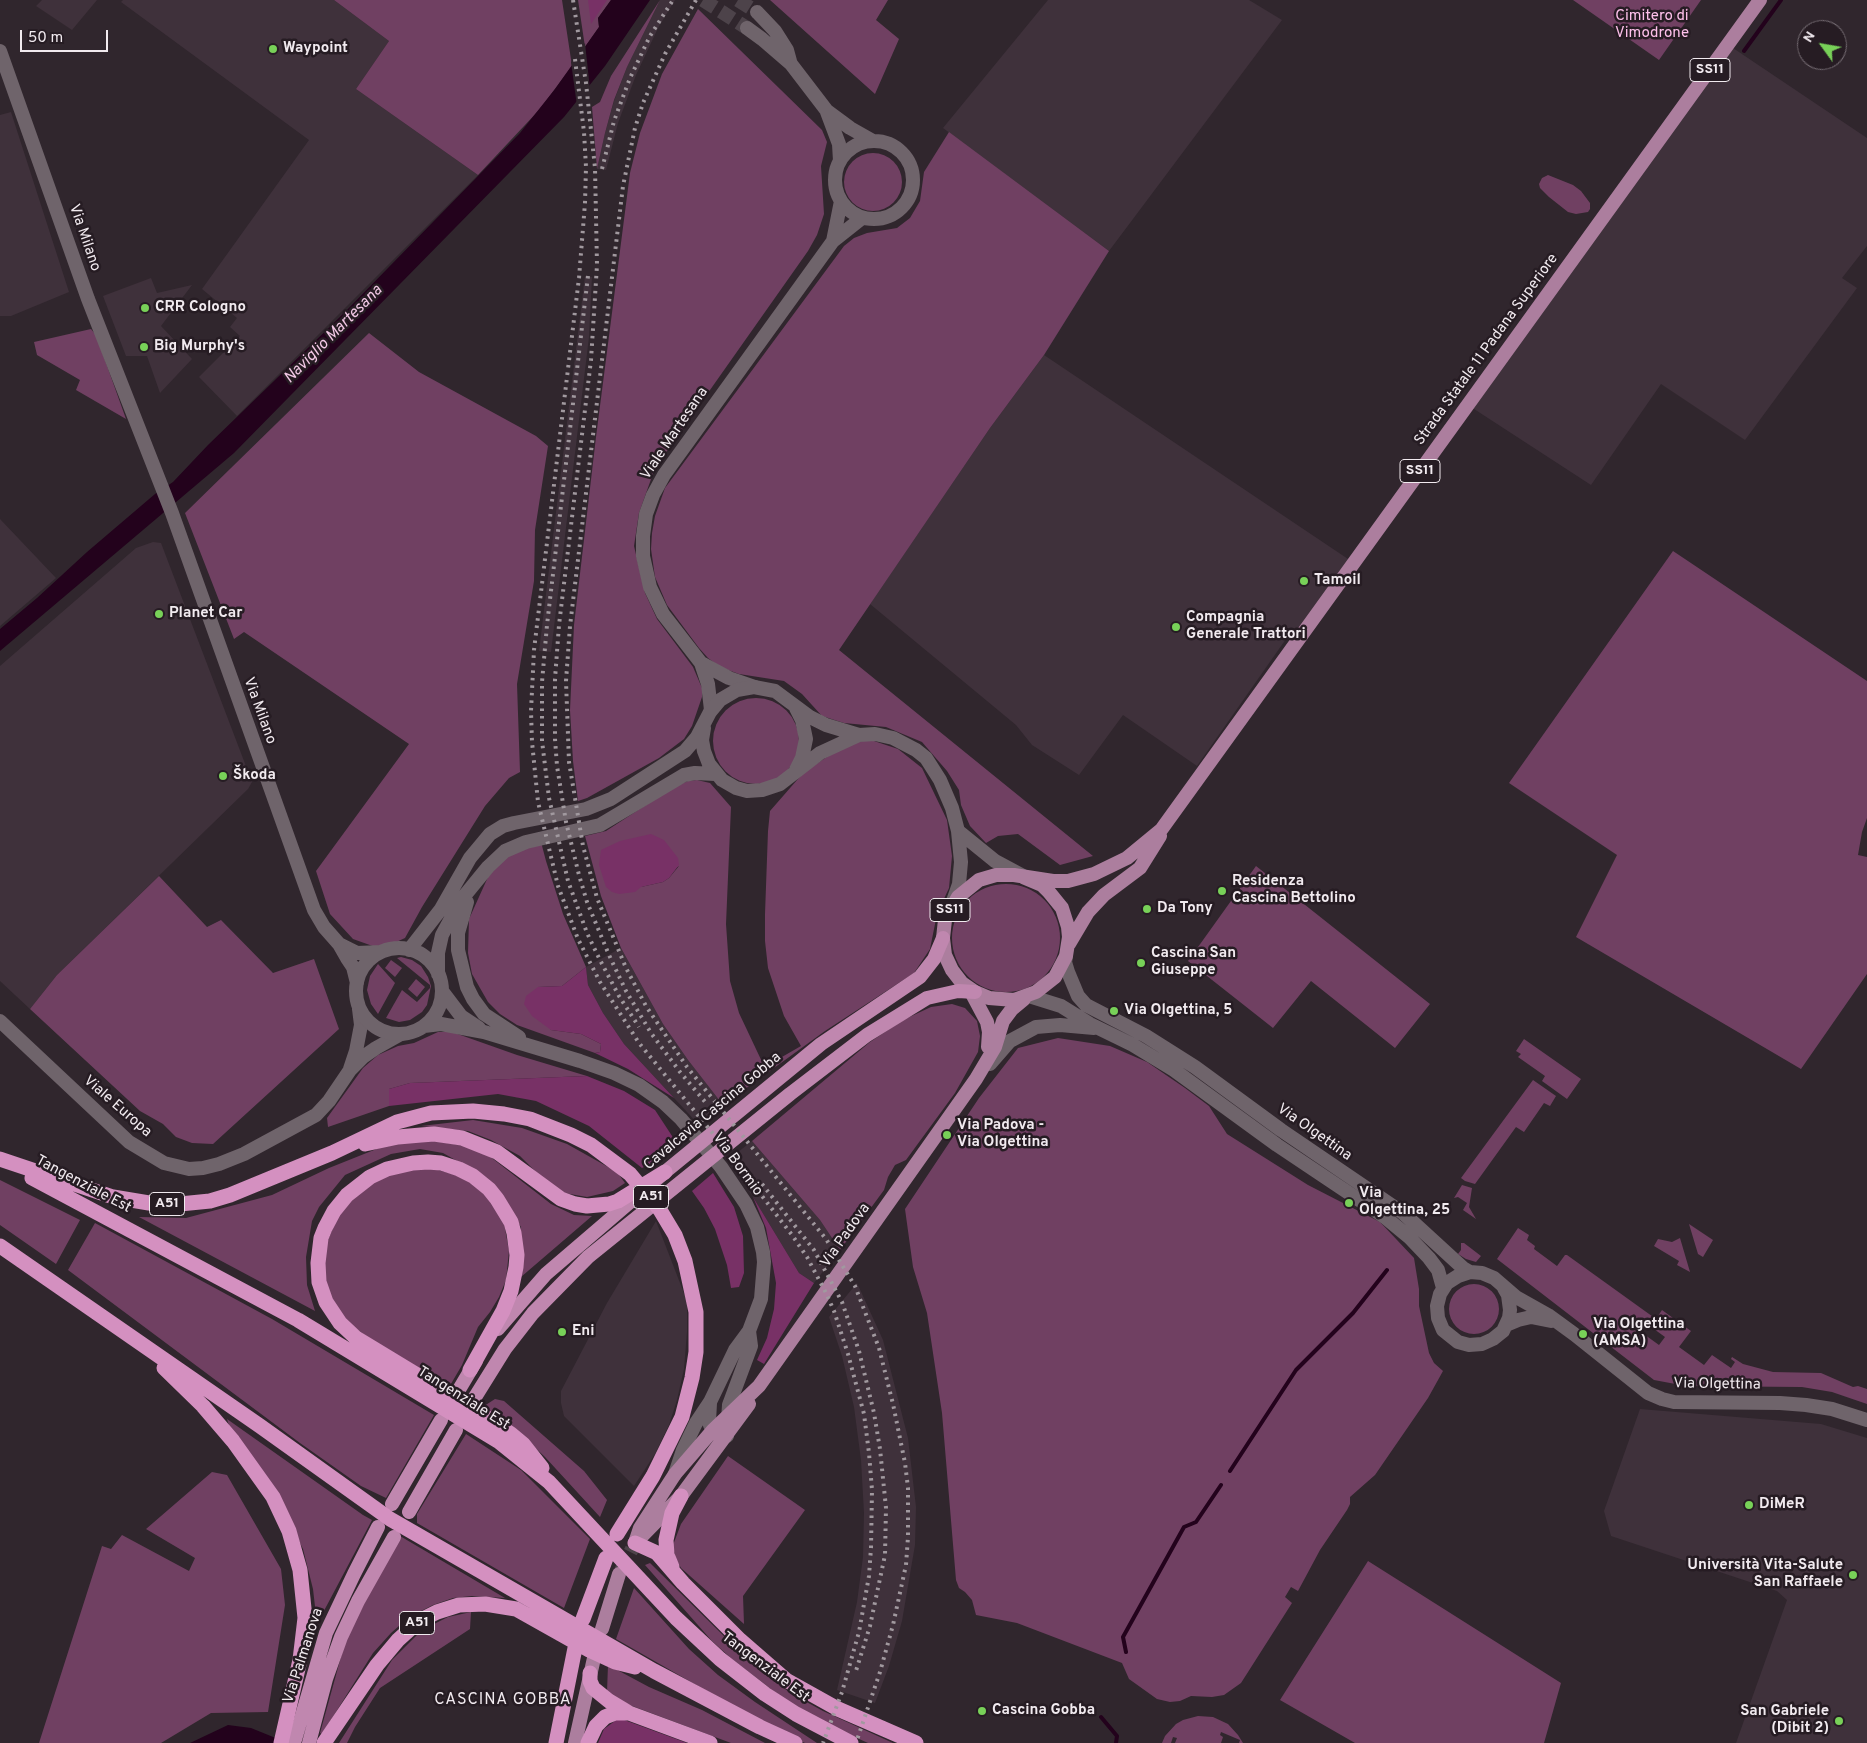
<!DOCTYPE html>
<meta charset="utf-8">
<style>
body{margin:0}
#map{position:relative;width:1867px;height:1743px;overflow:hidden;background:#30262d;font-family:Overpass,sans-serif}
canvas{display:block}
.north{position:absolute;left:1797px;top:20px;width:50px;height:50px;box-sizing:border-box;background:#261c23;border:1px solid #776e75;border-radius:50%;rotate:302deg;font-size:14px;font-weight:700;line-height:20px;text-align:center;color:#f1eaef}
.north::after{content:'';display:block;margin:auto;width:18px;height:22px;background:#78d158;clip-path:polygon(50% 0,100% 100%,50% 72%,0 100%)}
.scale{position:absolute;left:20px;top:30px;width:88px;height:22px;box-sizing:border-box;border:2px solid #f1eaef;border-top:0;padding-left:6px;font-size:15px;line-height:18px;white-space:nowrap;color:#f1eaef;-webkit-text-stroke:4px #261c23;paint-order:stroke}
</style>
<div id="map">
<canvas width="1867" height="1743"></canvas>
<div class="north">N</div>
<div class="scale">50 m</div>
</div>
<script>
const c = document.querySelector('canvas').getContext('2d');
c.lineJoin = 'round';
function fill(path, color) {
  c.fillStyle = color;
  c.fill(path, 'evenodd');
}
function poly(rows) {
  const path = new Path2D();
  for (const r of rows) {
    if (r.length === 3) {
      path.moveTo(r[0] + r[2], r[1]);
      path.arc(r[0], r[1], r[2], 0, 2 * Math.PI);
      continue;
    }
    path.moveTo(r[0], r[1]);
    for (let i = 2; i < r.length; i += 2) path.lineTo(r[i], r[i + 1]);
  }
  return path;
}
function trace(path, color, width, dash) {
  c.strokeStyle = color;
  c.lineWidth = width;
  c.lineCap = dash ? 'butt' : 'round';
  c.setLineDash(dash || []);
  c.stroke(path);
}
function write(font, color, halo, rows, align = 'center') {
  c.font = font + ' Overpass,sans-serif';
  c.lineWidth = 5;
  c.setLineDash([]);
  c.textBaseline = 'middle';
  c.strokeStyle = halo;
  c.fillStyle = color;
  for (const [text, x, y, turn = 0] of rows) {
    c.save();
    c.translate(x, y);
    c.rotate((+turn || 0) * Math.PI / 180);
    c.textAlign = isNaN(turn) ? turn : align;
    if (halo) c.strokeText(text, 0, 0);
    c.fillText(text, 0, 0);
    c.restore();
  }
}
fill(poly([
 [42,0,97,0,72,30,36,6],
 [123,0,334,0,389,41,356,89,478,175,237,416,199,377,240,336,230,327,237,318,202,289,309,140,121,2],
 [660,0,675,0,658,28,636,75,618,123,606,170,597,169,605,133,614,101,627,67],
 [1048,0,1249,0,1282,20,1109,251,943,128],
 [1730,46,1867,138,1867,246,1842,278,1857,288,1745,440,1661,384,1591,485,1471,407],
 [11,112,69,292,11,316,0,316,0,115],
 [585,276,592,277,589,337,551,652,539,651],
 [151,278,157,293,192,285,161,326,192,359,160,393,147,356,126,356,103,296],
 [1044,355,1354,563,1302,635,1293,629,1197,766,1123,715,1079,775,1032,745,1016,725,870,604,990,428],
 [0,519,56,578,0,626],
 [153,542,161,543,252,782,248,789,57,975,30,1009,0,981,0,666,136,548],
 [621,948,663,1024,688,1060,723,1105,699,1125,624,1044,603,1013,588,985,586,967],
 [752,1141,820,1220,840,1250,814,1283,799,1273,753,1197,728,1160],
 [656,1221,687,1301,687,1332,684,1369,677,1400,669,1425,655,1454,634,1486,564,1416,561,1403,561,1391,607,1303],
 [857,1283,883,1340,908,1438,916,1507,915,1545,902,1621,889,1666,875,1703,837,1690,857,1602,863,1557,864,1513,861,1460,854,1407,842,1356,829,1317],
 [1640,1409,1821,1424,1867,1438,1867,1743,1736,1743,1787,1600,1777,1591,1611,1536,1604,1511]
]), '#3f313b');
fill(poly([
 [334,0,562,0,572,66,540,109,478,175,356,89,389,41],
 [578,0,611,0,598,18,599,27,585,47],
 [660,0,627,67,614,100,605,133,597,169,592,107,600,102,611,76],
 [770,0,888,0,876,20,899,39,875,94],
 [1573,0,1701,0,1659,60],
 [698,9,822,130,827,142,821,166,824,214,817,235,808,251,655,468,639,513,634,546,645,593,657,619,693,667,702,688,702,697,692,726,684,739,659,758,587,798,578,801,573,761,570,710,574,625,596,437,630,173,640,133,662,74],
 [949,132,1109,251,1044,355,990,428,839,650,1093,856,1060,865,1018,834,998,836,986,843,970,826,961,805,959,790,947,771,922,742,886,727,844,723,822,716,802,694,784,681,739,674,720,667,708,658,699,648,667,605,655,577,651,549,652,533,655,516,665,488,844,246,854,238,867,233,897,228,910,218,920,201,924,172],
 [873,182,29],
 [1548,175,1573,185,1581,191,1590,203,1590,209,1588,212,1576,214,1568,212,1549,197,1540,188,1539,184,1542,178],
 [91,329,96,335,126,419,76,390,80,380,37,355,34,342],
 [369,333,419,372,536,436,548,446,535,530,534,581,517,684,520,772,509,778,485,806,422,907,405,938,381,949,353,939,330,914,316,871,409,744,244,632,234,639,185,513],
 [1673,551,1867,681,1867,818,1862,832,1858,855,1867,857,1867,974,1801,1069,1576,937,1617,855,1509,783],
 [756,741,43],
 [871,740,898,749,922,768,947,820,952,856,949,888,937,914,930,949,914,973,825,1031,723,1105,688,1060,663,1024,621,948,601,896,585,836,606,831,672,788,688,781,697,780,710,783,731,807,726,924,730,981,739,1013,764,1066,768,1065,801,1046,784,1016,768,968,765,941,765,914,768,831,770,811,804,772,848,743],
 [679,866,669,878,663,882,641,887],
 [541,842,546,861,563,914,586,967,562,986,538,987,551,1030,581,1034,601,1044,600,1052,595,1053,517,1025,500,1014,488,1002,472,974,468,953,469,919,488,877,501,861,522,848],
 [1256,866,1430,1004,1395,1048,1311,981,1273,1028,1188,961],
 [159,876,207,927,221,920,273,973,314,959,339,1029,213,1144,192,1143,176,1137,163,1124,140,1111,30,1009,57,975],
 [1006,938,54],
 [401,957,412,960,421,966,428,977,431,986,427,1005,422,1012,410,1020,399,1022,386,1018,402,990,417,1002,430,988,430,985,397,958],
 [391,960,402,968,395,977,385,968],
 [378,964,395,983,378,1014,371,1004,367,990,370,976],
 [416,979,425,987,417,997,408,989],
 [952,1004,965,1008,977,1021,980,1036,978,1052,955,1093,906,1160,895,1165,888,1177,884,1190,840,1250,820,1220,752,1141,870,1042,903,1020,931,1007],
 [438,1032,452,1032,517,1055,587,1076,410,1083,389,1089,389,1106,328,1127,327,1118,363,1068,378,1055,398,1046,414,1043],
 [1058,1038,1110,1046,1147,1062,1185,1088,1209,1106,1227,1134,1308,1185,1380,1222,1414,1258,1419,1289,1419,1306,1429,1353,1434,1363,1443,1371,1428,1398,1375,1475,1350,1497,1350,1504,1347,1510,1320,1550,1298,1591,1291,1587,1285,1597,1292,1603,1241,1683,1224,1695,1212,1697,1191,1696,1180,1701,1170,1702,1157,1699,1129,1679,1122,1663,1017,1623,976,1615,972,1600,965,1592,959,1588,956,1580,942,1413,927,1313,913,1267,905,1209,979,1098,1018,1048],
 [1524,1039,1581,1079,1567,1099,1542,1081,1545,1076,1518,1057,1521,1054,1516,1051],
 [1533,1080,1556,1096,1550,1106,1544,1103,1524,1132,1516,1127,1475,1184,1465,1181,1461,1178],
 [473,1120,522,1128,567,1144,617,1172,625,1183,613,1191,587,1197,564,1193,541,1177,520,1156,491,1140,468,1131,421,1126],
 [434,1141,479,1148,551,1204,574,1215,592,1216,521,1277,521,1227,496,1189,482,1175,443,1153,420,1149,391,1154,345,1175,319,1207,312,1221,306,1257,307,1285,315,1311,139,1217,186,1218,272,1195,329,1168,394,1142],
 [427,1167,463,1177,481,1191,493,1203,504,1223,509,1251,506,1280,499,1297,490,1312,478,1327,462,1365,448,1389,421,1375,348,1323,326,1290,323,1253,340,1210,378,1177],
 [0,1180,80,1220,56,1264,0,1225],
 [1462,1185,1472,1188,1469,1207,1476,1219,1463,1210,1467,1203,1458,1197,1454,1198],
 [95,1223,272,1319,434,1415,386,1498,361,1486,300,1443,68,1270],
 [1689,1224,1713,1240,1703,1257,1698,1254],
 [1518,1228,1529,1235,1527,1240,1535,1246,1534,1249,1557,1266,1565,1255,1567,1255,1656,1319,1662,1310,1691,1331,1679,1347,1704,1365,1712,1355,1731,1368,1735,1362,1731,1359,1732,1357,1743,1364,1773,1372,1821,1373,1853,1387,1858,1386,1867,1389,1867,1404,1832,1392,1802,1387,1686,1386,1654,1380,1497,1259],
 [1647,1324,1665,1337,1659,1345,1641,1332],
 [1680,1238,1690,1272,1677,1265,1679,1261,1654,1246,1658,1239,1672,1242],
 [1461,1243,1464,1243,1481,1256,1476,1262,1466,1259,1458,1254,1461,1250],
 [1474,1309,25],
 [495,1399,504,1401,584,1471,607,1500,600,1517,545,1457,527,1440,481,1408],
 [227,1419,363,1515,372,1520,317,1624,313,1589,303,1549,272,1487,230,1429],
 [466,1434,521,1470,590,1539,564,1608,417,1523,417,1514],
 [728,1456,805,1510,743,1596,744,1624,681,1568,675,1557,673,1545,681,1524],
 [212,1472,227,1475,281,1569,285,1605,268,1712,211,1713,161,1743,39,1743,102,1546,111,1549,122,1535,189,1571,195,1558,146,1529],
 [400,1536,505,1598,472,1596,453,1598,433,1605,409,1617,391,1633,373,1653,322,1734,320,1733,344,1646,359,1613],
 [1368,1561,1561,1683,1544,1743,1355,1743,1280,1700],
 [650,1563,741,1653,767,1676,792,1694,823,1711,893,1743,868,1743,824,1723,788,1702,732,1659,712,1641,645,1565],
 [634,1588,689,1649,718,1675,755,1702,817,1743,805,1743,773,1729,616,1639],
 [471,1612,470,1629,380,1688,355,1727,347,1743,339,1743,392,1660,422,1630,448,1617],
 [608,1665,649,1687,702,1710,765,1743,731,1743,619,1701,607,1692],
 [1198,1716,1213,1717,1228,1724,1238,1735,1243,1743,1239,1743,1240,1740,1221,1732,1220,1735,1223,1737,1221,1743,1175,1743,1177,1738,1173,1737,1171,1743,1162,1743,1165,1736,1176,1724,1183,1720]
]), '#704062');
fill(poly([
 [588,0,607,0,591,24],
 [651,834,664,840,678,858,679,865,669,878,663,882,641,887,635,892,619,894,612,892,606,887,599,865,601,850,620,841],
 [586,967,588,985,603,1013,624,1044,674,1098,628,1069,595,1053,600,1052,601,1044,581,1034,551,1030,532,1016,524,1004,526,996,538,987,562,986],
 [587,1076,624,1091,655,1110,676,1142,650,1164,642,1168,589,1126,536,1101,498,1094,389,1106,389,1089,410,1083],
 [713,1173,734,1207,743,1236,744,1273,739,1287,731,1288,727,1265,715,1229,704,1208,692,1191],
 [753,1197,799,1273,814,1283,764,1364,757,1360,767,1338,774,1309,776,1283,766,1228],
 [619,1718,687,1743,598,1743,604,1729]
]), '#783166');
fill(poly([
 [611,0,650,0,605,66,564,117,234,453,0,651,0,629,37,598,87,552,155,494,173,482,208,445,344,313,520,133,555,89,599,27,598,18],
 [228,1725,251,1728,288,1743,190,1743]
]), '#23021c');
fill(poly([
 [585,43,590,89,577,106,571,62]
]), '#30262d');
trace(poly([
 [1744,51,1781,0],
 [1230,1471,1296,1370,1353,1313,1387,1270],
 [1126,1652,1123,1637,1184,1527,1196,1522,1221,1485],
 [1101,1717,1117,1736,1116,1743]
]), '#23021c', 4);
trace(poly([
 [703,0,747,28],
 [738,0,757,12]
]), '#4d434a', 14, [14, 7]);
trace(poly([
 [621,1571,632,1549]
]), '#4d434a', 14, [14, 7]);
trace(poly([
 [757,12,775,31,787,50,790,61],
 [747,28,762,39,791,64,827,111,850,128,873,141],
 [827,112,839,144,840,161],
 [874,180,39],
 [833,241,841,201],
 [701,663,708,684,711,710],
 [755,687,729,678,701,663,663,614,650,587,643,556,643,536,646,514,653,495,664,475,833,241,862,218],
 [1066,956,1065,962,1068,972,1078,996,1086,1005,1146,1036,1195,1067,1281,1130,1403,1213,1463,1268,1470,1272,1482,1273,1494,1278,1516,1297,1548,1315,1574,1334,1648,1393,1662,1399,1674,1402,1780,1403,1806,1405,1832,1409,1867,1420],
 [1029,996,1061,1006,1090,1024,1133,1045,1174,1070,1277,1145,1386,1218,1409,1237,1429,1258,1438,1270,1443,1288],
 [0,1021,129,1142,164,1163,189,1169,203,1168,219,1164,244,1154,316,1115,329,1101,350,1070,363,1057,376,1048,401,1034],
 [990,1064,1010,1041,1036,1027,1060,1025,1094,1028],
 [350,1069,356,1051,361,1025,359,1009],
 [1470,1272,1458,1276,1447,1283,1440,1294,1437,1306,1438,1318,1443,1330,1458,1342,1469,1345,1482,1344,1493,1339,1503,1331,1509,1318,1510,1310,1508,1295,1504,1288],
 [1506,1325,1518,1320,1531,1317,1551,1321]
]), '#6f646b', 14);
trace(poly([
 [0,51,88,299,172,513,314,910,324,927,339,944,347,958,353,967,357,983],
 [704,728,702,740,704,751,709,764,722,780,736,788,747,791,762,790,780,784,820,753,859,735],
 [796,770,802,758,806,739,802,720,796,708],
 [958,831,995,861,1023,876],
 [467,902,458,933,458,950,467,987,473,999,484,1014,519,1037],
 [339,944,357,953,381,952],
 [399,991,43],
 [409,950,441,909,470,858,490,834,503,826,514,823,586,809,611,799,685,751,697,737,710,712,720,700,737,690,754,687,775,691,810,717,826,725,859,735,875,734,893,738,916,750,926,758,940,780,952,808,958,831,961,862,959,884,952,904],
 [438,974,438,953,442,935,461,900,488,867,505,851,526,842,600,825,684,775,695,773,715,774],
 [442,991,461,1016,479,1028],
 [424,1026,441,1024,484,1032,580,1061,614,1073,639,1085,663,1102,681,1119,721,1167,746,1204,757,1227,763,1252,764,1262,761,1299,749,1331,735,1350,710,1402,696,1423,683,1450,675,1474],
 [710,1403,709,1421,710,1425,716,1433,727,1436,729,1405,751,1346,749,1331]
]), '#6f646b', 14);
trace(poly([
 [1023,877,1042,885,1049,892,1062,908,1068,927,1069,937,1066,956,1055,977,1036,992,1014,1000,989,998,975,992,962,983,952,970,945,955,943,938,945,920,958,897,979,880,996,875,1014,875,1053,881,1068,881,1094,874,1127,858,1161,830,1760,0],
 [1069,944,1088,912,1104,895,1140,868,1160,836],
 [970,990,987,1022,989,1032,988,1047],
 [640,1538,681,1496,749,1404],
 [635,1543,640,1528,675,1474,713,1430,759,1386,976,1079,995,1047,1003,1021,1012,1009,1024,999],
 [602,1629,619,1574],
 [575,1743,594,1658]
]), '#ac7e9e', 14);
trace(poly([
 [498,1329,546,1274,665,1172,821,1044,920,977,934,959,943,938],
 [457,1393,476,1361],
 [472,1402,505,1349,533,1313,588,1257,790,1094,867,1035,927,998,958,991,975,992],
 [392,1504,441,1420],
 [409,1512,456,1430],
 [294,1743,326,1633,354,1574,378,1527],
 [309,1743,326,1679,341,1637,358,1601,394,1537]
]), '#c087af', 14);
trace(poly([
 [365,1144,398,1137,421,1135,434,1134,462,1138,497,1152,561,1199,575,1204,587,1206,609,1204,618,1201,665,1172],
 [0,1159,113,1197,149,1203,180,1204,210,1201,230,1195,332,1153,397,1122,431,1113,473,1111,504,1114,530,1119,571,1135,591,1145,630,1174,660,1210,675,1235,685,1261,696,1312,696,1352,692,1378,682,1417,653,1476,617,1534],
 [32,1178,298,1320,498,1441,549,1482,676,1618,720,1659,765,1694,796,1714,851,1743],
 [0,1246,260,1426,390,1519,654,1671,760,1727,795,1743],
 [164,1368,203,1406,233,1441,273,1497,289,1531,300,1570,305,1618,300,1660,281,1743],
 [470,1370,503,1311,511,1291,516,1267,517,1255,514,1233,511,1222,497,1199,489,1189,473,1176,459,1169,441,1163,428,1162,413,1163,387,1169,370,1177,347,1195,334,1211,325,1228,321,1238,318,1263,319,1282,326,1302,340,1323,356,1338,478,1412,511,1434,523,1444,542,1468],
 [635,1543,657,1553,683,1583,740,1640,786,1680,838,1709,916,1743],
 [672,1567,667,1555,666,1540,672,1513,681,1496],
 [583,1619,606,1558],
 [590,1673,590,1681,593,1688,609,1701,629,1713,710,1743],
 [324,1743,377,1665,398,1640,419,1621,437,1612,459,1605,485,1604,516,1609,589,1650,615,1662,635,1667],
 [556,1743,575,1648],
 [588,1743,596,1726,605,1717,615,1713,629,1713]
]), '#d490c0', 15);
trace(poly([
 [573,0,586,83,595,168,597,265,591,360,559,625,555,679,555,739,557,766,566,822,579,875,587,902,609,955,626,991,651,1033,680,1072,706,1103],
 [696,0,665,54,643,103,635,128,623,186,570,626,566,681,569,762,583,846,597,898,626,968,646,1006,687,1067,826,1239,855,1286,879,1348,893,1404,905,1463,908,1488,908,1537,906,1565,893,1625,880,1672,856,1743],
 [575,59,584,132,586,167,585,203,579,278,534,650,531,711,532,742,538,802,558,886,578,939,600,982,639,1043,732,1157,792,1235,807,1257,826,1293,834,1311,848,1354,864,1414,869,1453,872,1490,871,1548,869,1576,859,1632,842,1692,823,1743],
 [602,169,614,121,630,78,650,36,673,0],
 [588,276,547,625,542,682,542,741,549,798,568,881,587,933,600,960,619,996,639,1027],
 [762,1184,814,1250,842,1302,859,1351,874,1413,880,1449,886,1508,885,1555,870,1626,855,1674]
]), '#a1999f', 4, [2.5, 5]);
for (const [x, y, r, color] of [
 [273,49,5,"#78d158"],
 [145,308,5,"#78d158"],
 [144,347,5,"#78d158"],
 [1304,581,5,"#78d158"],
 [159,614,5,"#78d158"],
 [1176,627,5,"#78d158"],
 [223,776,5,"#78d158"],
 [1222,891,5,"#78d158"],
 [1147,909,5,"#78d158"],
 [1141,963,5,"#78d158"],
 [1114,1011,5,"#78d158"],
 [947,1135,5,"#78d158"],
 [1349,1203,5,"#78d158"],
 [562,1332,5,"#78d158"],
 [1583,1334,5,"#78d158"],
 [1749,1505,5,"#78d158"],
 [1853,1575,5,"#78d158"],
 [982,1711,5,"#78d158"],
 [1839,1721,5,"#78d158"]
]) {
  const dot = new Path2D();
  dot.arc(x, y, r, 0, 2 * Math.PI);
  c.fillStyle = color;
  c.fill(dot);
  trace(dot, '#261c23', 2);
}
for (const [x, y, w] of [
 [1710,70,40],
 [1420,471,40],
 [950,910,40],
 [651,1197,35],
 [167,1204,35],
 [417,1623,35]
]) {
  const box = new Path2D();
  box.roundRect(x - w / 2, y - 11.5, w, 23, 4);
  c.fillStyle = '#261c23';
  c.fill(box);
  trace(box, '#f1eaef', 1);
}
write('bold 14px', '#f1eaef', null, [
 ["SS11",1710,70],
 ["SS11",1420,471],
 ["SS11",950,910],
 ["A51",651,1197],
 ["A51",167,1204],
 ["A51",417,1623]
]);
write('15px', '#fec0eb', '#261c23', [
 ["Cimitero di",1652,17],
 ["Vimodrone",1652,34]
]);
write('bold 15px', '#f1eaef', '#261c23', [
 ["Waypoint",283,49],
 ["CRR Cologno",155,308],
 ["Big Murphy's",154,347],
 ["Tamoil",1314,581],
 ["Planet Car",169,614],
 ["Compagnia",1186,618],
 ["Generale Trattori",1186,635],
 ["Škoda",233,776],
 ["Residenza",1232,882],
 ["Cascina Bettolino",1232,899],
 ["Da Tony",1157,909],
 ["Cascina San",1151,954],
 ["Giuseppe",1151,971],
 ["Via Olgettina, 5",1124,1011],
 ["Via Padova -",957,1126],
 ["Via Olgettina",957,1143],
 ["Via",1359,1194],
 ["Olgettina, 25",1359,1211],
 ["Via Olgettina",1593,1325],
 ["(AMSA)",1593,1342],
 ["Eni",572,1332],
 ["DiMeR",1759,1505],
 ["Università Vita-Salute",1843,1566,"right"],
 ["San Raffaele",1843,1583,"right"],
 ["Cascina Gobba",992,1711],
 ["San Gabriele",1829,1712,"right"],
 ["(Dibit 2)",1829,1729,"right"]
], 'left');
write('15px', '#f1eaef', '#261c23', [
 ["Via Milano",84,238,71],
 ["Strada Statale 11 Padana Superiore",1487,350,-54],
 ["Viale Martesana",675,434,-56],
 ["Via Milano",259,711,70],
 ["Viale Europa",117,1107,41],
 ["Cavalcavia Cascina Gobba",713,1112,-40],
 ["Via Olgettina",1314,1133,35],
 ["Via Bormio",737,1165,54],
 ["Tangenziale Est",83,1185,28],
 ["Via Padova",846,1236,-55],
 ["Via Olgettina",1717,1385,1],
 ["Tangenziale Est",463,1399,32],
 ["Via Palmanova",304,1656,-72],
 ["Tangenziale Est",765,1668,37]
]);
write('italic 16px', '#f3c9e6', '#261c23', [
 ["Naviglio Martesana",334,335,-45]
]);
c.letterSpacing = '1px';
write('16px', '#f1eaef', '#261c23', [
 ["CASCINA GOBBA",503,1701]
]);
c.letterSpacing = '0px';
</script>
